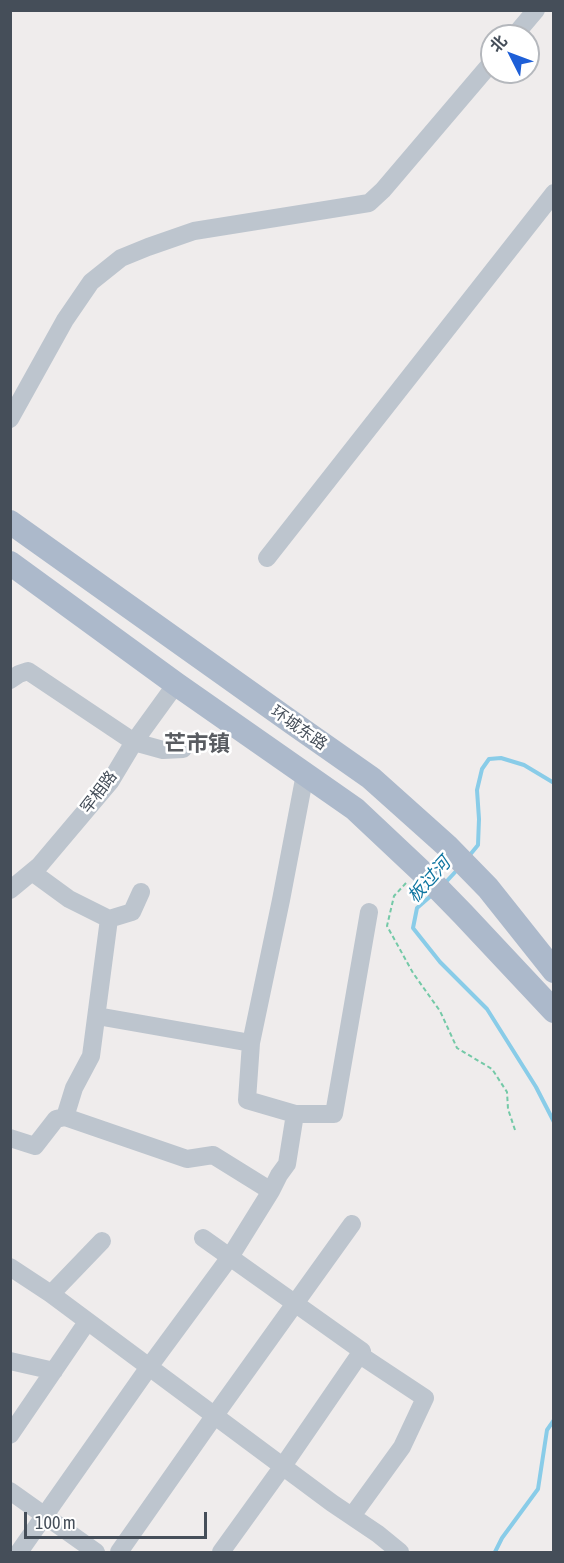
<!DOCTYPE html>
<meta charset="utf-8">
<style>
body{margin:0}
#map{position:relative;width:564px;height:1563px;overflow:hidden;background:#efecec;font-family:"Asap Condensed","Noto Sans SC",sans-serif}
canvas{display:block}
.frame{position:absolute;inset:0;border:12px solid #454e59;pointer-events:none}
.north{position:absolute;left:480px;top:24px;width:60px;height:60px;box-sizing:border-box;background:#fff;border:2px solid #b5b8bd;border-radius:50%;rotate:312deg;font-size:16px;font-weight:700;line-height:24px;text-align:center;color:#454e59}
.north::after{content:'';display:block;margin:auto;width:21px;height:27px;background:#1e5fd7;clip-path:polygon(50% 0,100% 100%,50% 72%,0 100%)}
.scale{position:absolute;left:24px;top:1512px;width:183px;height:27px;box-sizing:border-box;border:3px solid #454e59;border-top:0;padding-left:8px;font-size:18px;line-height:21px;white-space:nowrap;color:#454e59;-webkit-text-stroke:4px #fff;paint-order:stroke}
</style>
<div id="map">
<canvas width="564" height="1563"></canvas>
<div class="frame"></div>
<div class="north">北</div>
<div class="scale">100 m</div>
</div>
<script>
const c = document.querySelector('canvas').getContext('2d');
c.lineJoin = 'round';
function poly(rows) {
  const path = new Path2D();
  for (const r of rows) {
    path.moveTo(r[0], r[1]);
    for (let i = 2; i < r.length; i += 2) path.lineTo(r[i], r[i + 1]);
  }
  return path;
}
function trace(path, color, width, dash) {
  c.strokeStyle = color;
  c.lineWidth = width;
  c.lineCap = dash ? 'butt' : 'round';
  c.setLineDash(dash || []);
  c.stroke(path);
}
function write(font, color, halo, rows, align = 'center') {
  c.font = font + ' "Asap Condensed","Noto Sans SC",sans-serif';
  c.lineWidth = 5;
  c.setLineDash([]);
  c.textBaseline = 'middle';
  c.strokeStyle = halo;
  c.fillStyle = color;
  for (const [text, x, y, turn = 0] of rows) {
    c.save();
    c.translate(x, y);
    c.rotate((+turn || 0) * Math.PI / 180);
    c.textAlign = isNaN(turn) ? turn : align;
    if (halo) c.strokeText(text, 0, 0);
    c.fillText(text, 0, 0);
    c.restore();
  }
}
trace(poly([
 [469,856,478,845,479,819,477,790,482,769,489,759,501,758,524,765,554,783],
 [445,883,458,869],
 [433,894,417,908,413,928,440,962,487,1009,536,1087,554,1122],
 [495,1552,502,1538,538,1489,547,1430,554,1420]
]), '#89cce8', 4);
trace(poly([
 [406,883,394,896,387,926,413,973,440,1011,457,1048,492,1069,507,1092,508,1109,515,1130]
]), '#74c9a7', 2, [4.5, 3]);
trace(poly([
 [514,36,536,10],
 [10,419,65,320,91,282,121,258,148,247,194,231,369,203,383,190,492,62],
 [267,558,554,193],
 [10,680,19,674,28,671,134,742,163,750,183,749],
 [305,774,281,900,251,1043,247,1100,295,1114,334,1114,369,912],
 [32,872,69,899,109,919,91,1056,74,1088,65,1117],
 [10,890,39,866,110,782,134,742,176,684],
 [109,919,132,912,141,892],
 [97,1016,251,1043],
 [10,1138,35,1146,56,1119,65,1117,187,1159,213,1155,271,1191],
 [203,1238,362,1351,283,1466,221,1552],
 [10,1267,51,1294,332,1503,378,1534,400,1552],
 [51,1294,102,1241],
 [10,1361,54,1371],
 [10,1435,87,1322],
 [10,1491,96,1552],
 [352,1516,402,1447,425,1398,360,1355],
 [19,1552,149,1367,230,1257,271,1191,279,1175,287,1164,295,1114],
 [119,1552,215,1415,352,1224]
]), '#bdc5ce', 18);
trace(poly([
 [10,522,294,724,371,778,447,846,488,888,554,971],
 [10,563,176,684,355,809,422,872,463,914,554,1011]
]), '#acb9cb', 24);
write('16px', '#454e59', '#fff', [
 ["环城东路",299,728,35],
 ["罕相路",99,792,-53]
]);
write('italic 18px', '#1076a1', '#fff', [
 ["板过河",429,880,-48]
]);
write('bold 22px', '#595c61', '#fff', [
 ["芒市镇",197,744]
]);
</script>
